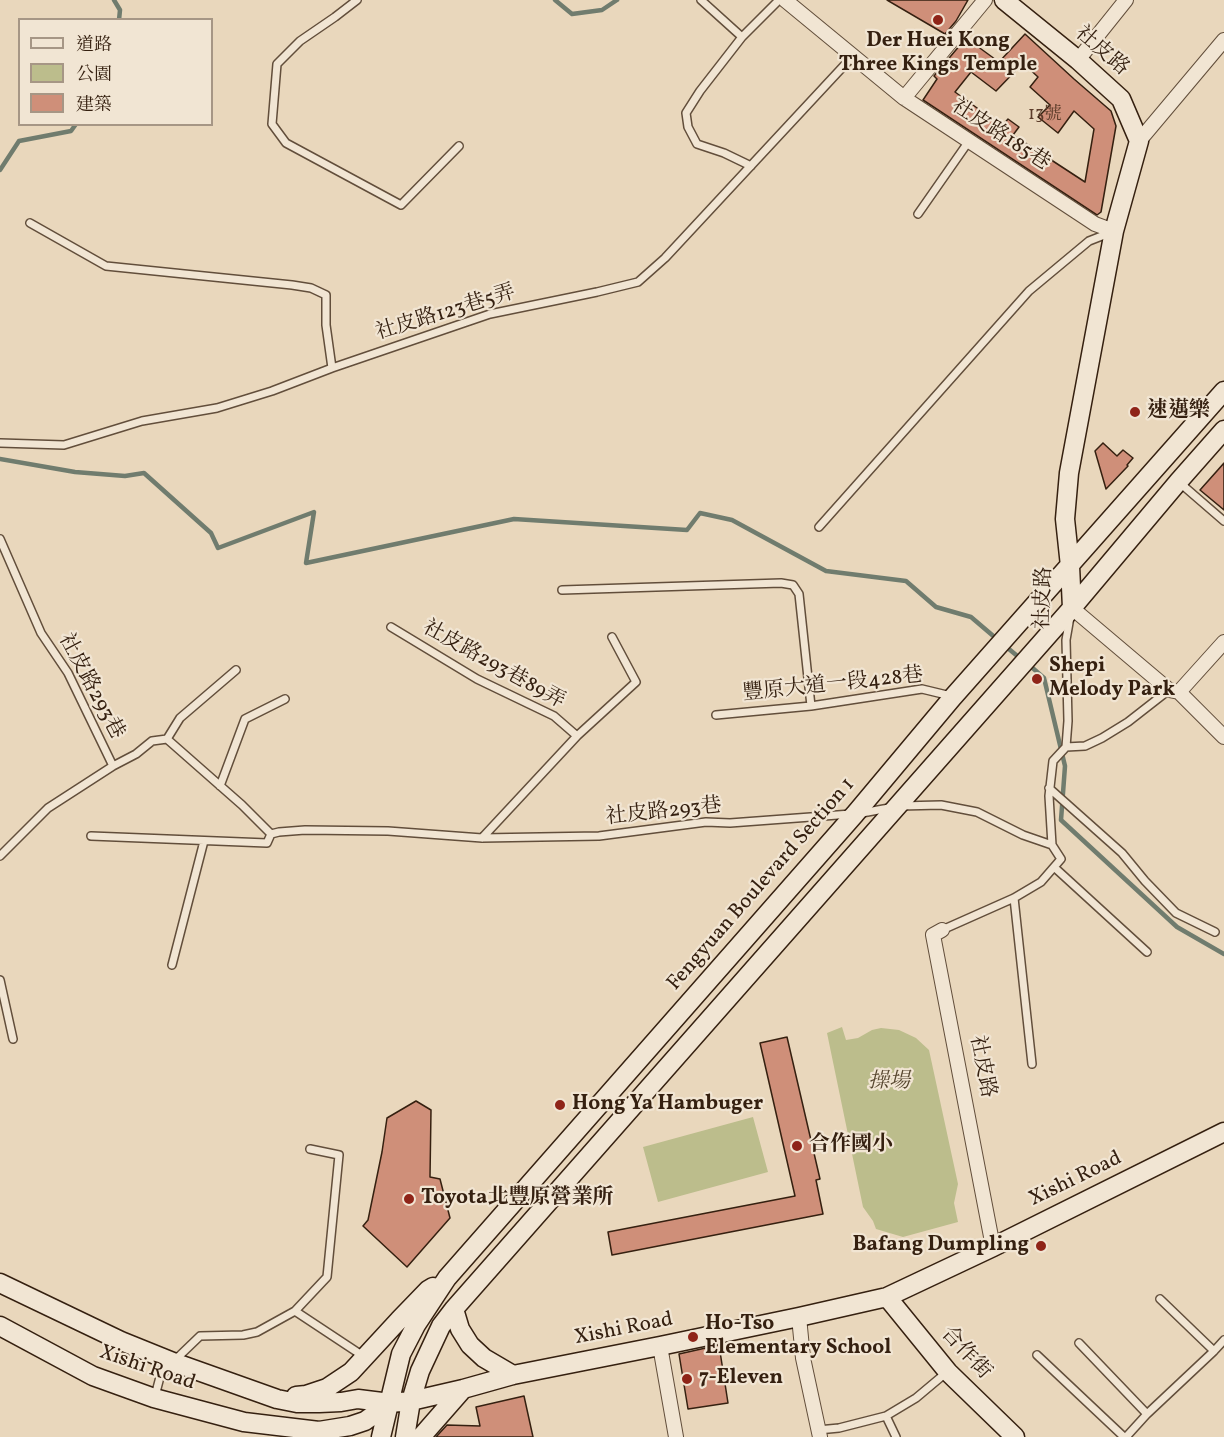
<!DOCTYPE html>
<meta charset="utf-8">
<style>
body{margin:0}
#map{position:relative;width:1224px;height:1437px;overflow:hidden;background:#e9d7bc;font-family:Vollkorn,"Noto Serif TC",serif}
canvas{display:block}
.legend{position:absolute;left:18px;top:18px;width:195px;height:108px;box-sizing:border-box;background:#f1e5d3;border:2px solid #a69685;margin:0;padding:8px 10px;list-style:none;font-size:18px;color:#352010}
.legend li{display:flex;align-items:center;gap:12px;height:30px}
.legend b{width:30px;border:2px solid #a69685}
</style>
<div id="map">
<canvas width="1224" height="1437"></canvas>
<ul class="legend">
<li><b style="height:8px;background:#f1e5d3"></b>道路</li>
<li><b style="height:16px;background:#bcbd8c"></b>公園</li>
<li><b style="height:16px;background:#cf8f79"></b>建築</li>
</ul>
</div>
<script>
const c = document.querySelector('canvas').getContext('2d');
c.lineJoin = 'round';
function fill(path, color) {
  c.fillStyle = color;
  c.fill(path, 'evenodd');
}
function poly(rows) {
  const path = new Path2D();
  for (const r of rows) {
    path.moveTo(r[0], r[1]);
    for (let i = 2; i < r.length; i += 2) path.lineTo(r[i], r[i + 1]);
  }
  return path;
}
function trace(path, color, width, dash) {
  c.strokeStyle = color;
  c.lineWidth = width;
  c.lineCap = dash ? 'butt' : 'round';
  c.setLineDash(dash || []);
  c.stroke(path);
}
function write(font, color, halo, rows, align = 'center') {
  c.font = font + ' Vollkorn,"Noto Serif TC",serif';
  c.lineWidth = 4.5;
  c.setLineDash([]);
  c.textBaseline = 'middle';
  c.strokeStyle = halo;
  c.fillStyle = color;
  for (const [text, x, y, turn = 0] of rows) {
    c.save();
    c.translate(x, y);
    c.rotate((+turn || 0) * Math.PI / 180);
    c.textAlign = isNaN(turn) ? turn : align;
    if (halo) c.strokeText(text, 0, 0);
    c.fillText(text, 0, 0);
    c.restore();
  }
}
fill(poly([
 [842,1027,846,1040,858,1038,872,1030,881,1028,899,1030,916,1038,929,1050,958,1184,954,1203,958,1222,903,1237,876,1229,873,1221,863,1207,827,1033],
 [753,1117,768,1172,658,1202,643,1147]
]), '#bcbd8c');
trace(poly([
 [114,0,120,10,119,20],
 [555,0,572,14,602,10,617,0],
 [0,170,19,141,71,131,76,124],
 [0,459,75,472,125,476,144,473,211,533,218,548,314,512,306,563,514,519,687,530,700,513,732,520,826,571,906,581,936,607,971,617,998,640],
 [1004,645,1021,659],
 [1028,664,1044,678,1065,766,1061,820,1177,927,1224,954]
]), '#707c6e', 4.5);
const building = poly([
 [887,0,968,0,956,21,945,34,887,0],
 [1025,34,1074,79,1111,111,1116,126,1101,212,1097,215,923,100,937,79,934,76,966,38,999,62,1025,34],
 [1023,63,1038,77,1030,87,1050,105,1038,117,1058,133,1074,111,1094,129,1085,182,1013,135,1019,127,1008,119,1002,126,955,92,971,72,996,91,1023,63],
 [1103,443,1117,456,1123,450,1133,458,1127,465,1128,466,1106,489,1095,451,1103,443],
 [1224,463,1224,510,1200,490,1224,463],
 [787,1037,820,1179,816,1180,823,1214,612,1255,608,1232,795,1196,760,1043,787,1037],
 [416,1101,431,1110,430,1177,440,1179,450,1218,407,1267,363,1226,368,1220,382,1152,387,1118,416,1101],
 [719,1345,728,1403,688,1409,679,1354,719,1345],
 [524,1396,533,1437,436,1437,447,1425,480,1426,476,1407,524,1396]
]);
fill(building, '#cf8f79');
trace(building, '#352010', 1.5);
const lane = poly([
 [357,0,335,17,300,41,277,64,272,124,286,143,401,205,459,146],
 [701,0,742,37,779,0],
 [742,37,700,91,686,113,688,127,697,144,724,153,751,166],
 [918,214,969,141],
 [30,223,106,266,292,285,311,288,326,295,326,325,332,368],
 [0,443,64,445,142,421,217,408,272,391,332,368,490,314,597,292,638,282,665,258,852,57],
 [1180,483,1224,521],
 [819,527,1029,291,1089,241,1112,232],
 [0,539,41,633,68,673,113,766],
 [562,590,781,583,793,585,799,594,811,706],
 [391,627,477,679,554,716,577,736,636,682,612,637],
 [716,715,811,706,922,689,951,696],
 [167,739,180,718,236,670],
 [1066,747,1085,746,1102,738,1128,722,1169,690],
 [220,786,245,719,285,699],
 [1049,788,1122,853,1145,881,1176,913,1215,932],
 [900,806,941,805,977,812,1023,835,1052,845],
 [862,813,889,808],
 [91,836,267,843,271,834],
 [482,838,577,736],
 [0,856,48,808,113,766,136,754,152,741,167,739,242,805,271,834,279,832,305,830,388,831,482,838,599,836,706,822,730,823,851,814],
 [1054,867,1147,952],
 [1014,898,1032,1064],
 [942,930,1014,898,1041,882,1061,859,1052,845,1049,796,1053,761,1066,747,1068,721,1066,640,1070,617],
 [172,965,204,841],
 [0,980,13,1039],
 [1160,1299,1214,1351],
 [295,1311,327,1277,339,1155,310,1149],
 [1079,1343,1147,1414],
 [1037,1355,1124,1437],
 [155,1396,160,1377,173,1362,200,1336,243,1335,257,1332,295,1311,363,1356],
 [886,1416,896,1437],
 [818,1430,839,1428,886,1416,916,1398,947,1372],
 [1126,1437,1147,1414,1214,1351,1224,1340]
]);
const street = poly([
 [785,0,904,98,1095,224,1114,231],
 [1078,60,1126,0],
 [904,98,985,0],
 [1139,141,1224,40],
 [1072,608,1169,690,1179,692,1224,737],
 [1179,692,1224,642],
 [942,930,933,935,993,1247],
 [799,1317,803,1358,820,1437],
 [660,1346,676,1437]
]);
const secondary = poly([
 [1004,0,1078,60,1121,99,1139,141,1114,231,1069,473,1065,519,1070,566,1072,608],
 [0,1283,121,1341,173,1362,277,1399,297,1403,319,1403,341,1402,358,1399,390,1403,411,1401,463,1389,513,1375,660,1346,799,1317,887,1297,993,1247,1224,1132],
 [887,1297,948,1372,1015,1437],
 [454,1309,460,1329,470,1345,484,1358,513,1375],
 [0,1326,93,1376,154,1398,244,1422,319,1431,350,1426,365,1421,390,1403],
 [296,1396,306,1395,327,1388,351,1372,399,1320,428,1290,433,1287],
 [381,1437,401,1354,416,1325,447,1278,855,814,953,697,1224,391],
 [405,1437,411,1401,420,1371,441,1326,454,1309,1072,608,1178,482,1224,430],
 [421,1437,463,1389]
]);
trace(lane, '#624e3b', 10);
trace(street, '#624e3b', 16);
trace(secondary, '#352010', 21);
trace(lane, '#f1e5d3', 7);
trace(street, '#f1e5d3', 14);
trace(secondary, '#f1e5d3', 18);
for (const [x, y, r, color] of [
 [938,20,6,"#8f2418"],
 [1135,412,6,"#8f2418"],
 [1037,679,6,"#8f2418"],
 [560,1105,6,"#8f2418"],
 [797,1146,6,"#8f2418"],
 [409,1199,6,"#8f2418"],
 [1041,1246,6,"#8f2418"],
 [693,1337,6,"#8f2418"],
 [687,1379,6,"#8f2418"]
]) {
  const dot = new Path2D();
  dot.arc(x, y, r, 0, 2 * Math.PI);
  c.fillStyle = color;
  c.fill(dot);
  trace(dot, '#f1e5d3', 2);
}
write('18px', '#5c3c2a', null, [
 ["13號",1045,116]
]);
write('bold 21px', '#352010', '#f1e5d3', [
 ["Der Huei Kong",938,42,"center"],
 ["Three Kings Temple",938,66,"center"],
 ["速邁樂",1147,412],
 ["Shepi",1049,667],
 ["Melody Park",1049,691],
 ["Hong Ya Hambuger",572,1105],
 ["合作國小",809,1146],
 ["Toyota北豐原營業所",421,1199],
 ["Bafang Dumpling",1029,1246,"right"],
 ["Ho-Tso",705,1325],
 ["Elementary School",705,1349],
 ["7-Eleven",699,1379]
], 'left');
write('21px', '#352010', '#f1e5d3', [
 ["社皮路",1101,52,41],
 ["社皮路185巷",1000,136,33],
 ["社皮路123巷5弄",446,314,-17],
 ["社皮路",1045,598,-88],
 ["社皮路293巷89弄",493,666,29],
 ["豐原大道一段428巷",833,686,-6],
 ["社皮路293巷",90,687,62],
 ["社皮路293巷",664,813,-6],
 ["Fengyuan Boulevard Section 1",762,885,-49],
 ["社皮路",981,1067,79],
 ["Xishi Road",1076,1180,-26],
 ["Xishi Road",624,1330,-11],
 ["合作街",965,1354,47],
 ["Xishi Road",147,1369,19]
]);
write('italic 21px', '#57472f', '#f1e5d3', [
 ["操場",889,1083]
]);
</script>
